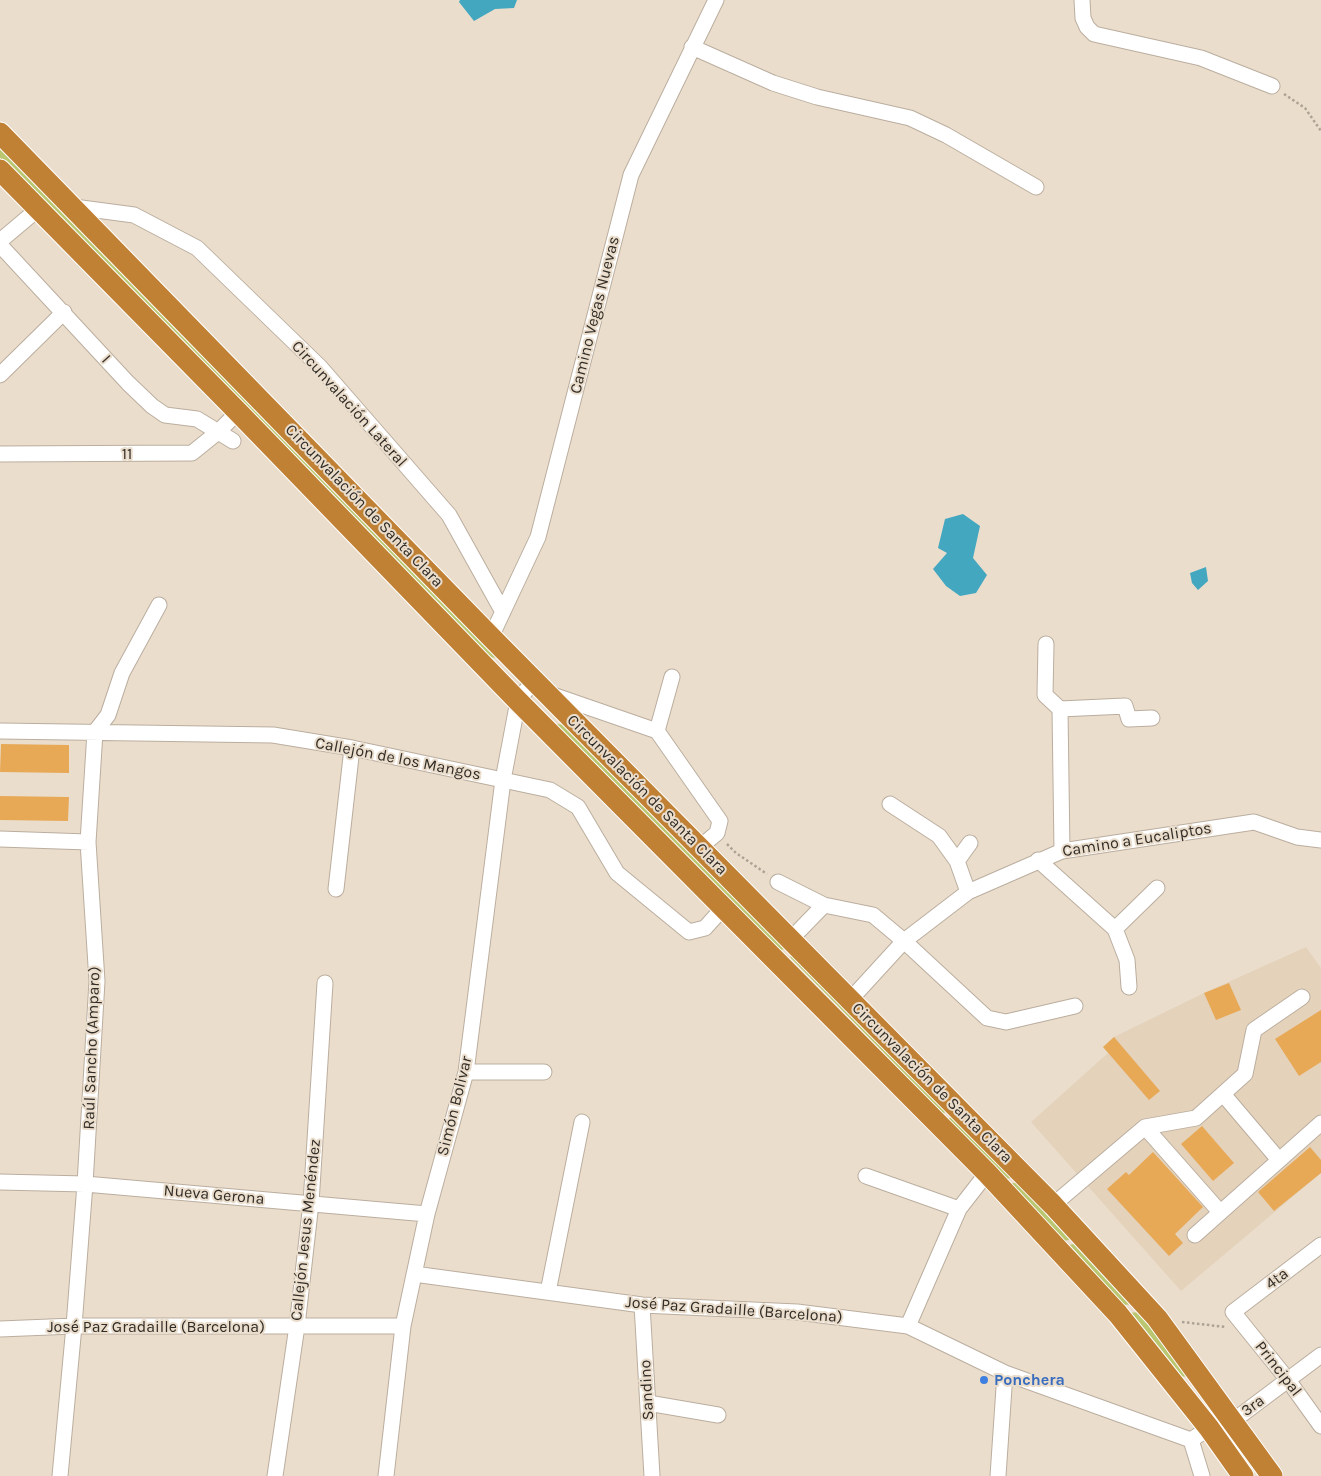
<!DOCTYPE html>
<meta charset="utf-8">
<style>
body{margin:0}
canvas{display:block;background:#eaddcc}
</style>
<canvas width="1321" height="1476"></canvas>
<script>
const c = document.querySelector('canvas').getContext('2d');
c.lineJoin = 'round';
function fill(path, color) {
  c.fillStyle = color;
  c.fill(path, 'evenodd');
}
function poly(rows) {
  const path = new Path2D();
  for (const r of rows) {
    path.moveTo(r[0], r[1]);
    for (let i = 2; i < r.length; i += 2) path.lineTo(r[i], r[i + 1]);
  }
  return path;
}
function trace(path, color, width, dash) {
  c.strokeStyle = color;
  c.lineWidth = width;
  c.lineCap = dash ? 'butt' : 'round';
  c.setLineDash(dash || []);
  c.stroke(path);
}
function write(font, color, halo, rows, align = 'center') {
  c.font = font + ' Karla,sans-serif';
  c.lineWidth = 4;
  c.setLineDash([]);
  c.textBaseline = 'middle';
  c.strokeStyle = halo;
  c.fillStyle = color;
  for (const [text, x, y, turn = 0] of rows) {
    c.save();
    c.translate(x, y);
    c.rotate((+turn || 0) * Math.PI / 180);
    c.textAlign = isNaN(turn) ? turn : align;
    if (halo) c.strokeText(text, 0, 0);
    c.fillText(text, 0, 0);
    c.restore();
  }
}
fill(poly([
 [1306,947,1321,968,1321,1173,1181,1291,1031,1122,1108,1053,1103,1047,1114,1037,1204,993]
]), '#e4d2bb');
fill(poly([
 [0,147,500,659,486,656,0,158],
 [556,724,570,725,787,948,781,950],
 [794,954,950,1111,943,1113,790,957],
 [954,1115,1012,1178,1003,1179,947,1120],
 [1019,1182,1074,1239,1063,1241,1009,1184],
 [1079,1242,1133,1304,1124,1305,1070,1245],
 [1139,1312,1192,1376,1177,1377,1129,1313]
]), '#bac770');
fill(poly([
 [460,0,517,0,514,8,495,9,474,21,459,2],
 [963,514,980,526,973,558,987,575,976,593,960,596,946,586,933,569,947,553,938,548,945,519],
 [1206,567,1208,581,1198,590,1192,583,1190,573]
]), '#43a7c0');
fill(poly([
 [1,744,69,745,69,773,0,772],
 [0,796,69,797,68,821,0,820],
 [1229,983,1241,1010,1216,1020,1204,993],
 [1321,1010,1321,1062,1299,1076,1275,1039],
 [1114,1037,1160,1091,1149,1100,1103,1047],
 [1202,1126,1234,1163,1213,1181,1181,1144],
 [1310,1147,1321,1160,1321,1173,1274,1211,1258,1192],
 [1153,1152,1203,1207,1175,1234,1183,1243,1169,1256,1107,1189,1126,1172,1129,1175]
]), '#e8a957');
const minor = poly([
 [1082,0,1083,18,1087,27,1094,34,1201,58,1272,86],
 [692,47,773,83,817,97,910,118,946,135,1036,187],
 [74,207,134,215,197,248,320,367,449,515,503,612],
 [0,241,38,209],
 [0,245,128,383,152,406,165,415,197,419,233,441],
 [0,375,64,312],
 [0,454,192,453,218,432,238,412],
 [491,637,538,537,631,175,716,0],
 [1046,644,1045,695,1060,709,1062,851],
 [550,694,657,731,720,821,717,833,699,848],
 [1060,709,1125,706,1129,719,1152,718],
 [0,731,273,735,352,748,550,790,578,807,617,873,689,932,705,928,723,908],
 [657,731,672,677],
 [890,804,939,836,957,861],
 [0,839,88,842],
 [1038,860,1115,929,1127,960,1129,987],
 [778,882,824,905,873,915,904,941,987,1018,1006,1022,1075,1006],
 [336,889,352,748],
 [968,892,957,861,970,843],
 [1115,929,1157,888],
 [790,940,824,905],
 [850,1000,904,941,968,892,1062,851,1254,822,1297,837,1321,840],
 [466,1072,544,1072],
 [1223,1094,1279,1160],
 [1145,1127,1220,1212],
 [866,1176,959,1209],
 [0,1182,85,1184,427,1214],
 [1053,1205,1145,1127,1196,1118,1245,1074,1254,1030,1302,997],
 [1195,1235,1321,1123],
 [1321,1245,1233,1312,1288,1380,1321,1426],
 [414,1274,642,1305,797,1312,908,1326,1005,1373,1191,1440,1209,1428],
 [548,1292,582,1122],
 [642,1305,652,1476],
 [908,1326,959,1209,987,1173],
 [0,1329,74,1326,403,1326],
 [648,1403,718,1415],
 [1233,1421,1321,1355],
 [1191,1440,1202,1476],
 [60,1476,74,1326,85,1184,97,981,88,842,95,732,108,715,122,673,159,605],
 [275,1476,297,1326,311,1203,325,983],
 [386,1476,403,1326,427,1214,466,1072,503,780,518,701,534,680],
 [998,1476,1005,1373]
]);
const highway = poly([
 [0,133,491,637,1053,1205,1157,1318,1272,1476],
 [0,170,238,412,518,701,987,1173,1118,1314,1209,1428,1243,1476]
]);
trace(minor, '#bbae9f', 17);
trace(highway, '#fff', 23);
trace(poly([
 [1284,94,1305,108,1321,131],
 [727,844,736,853,767,874],
 [1182,1322,1226,1327]
]), '#ada395', 2.5, [2.5, 2.5]);
trace(minor, '#fff', 15);
trace(highway, '#c18135', 21);
for (const [x, y, r, color] of [
 [984,1380,5,"#3f7fe0"]
]) {
  const dot = new Path2D();
  dot.arc(x, y, r, 0, 2 * Math.PI);
  c.fillStyle = color;
  c.fill(dot);
  trace(dot, '#eaddcc', 2);
}
write('16px', '#312c26', '#eaddcc', [
 ["Camino Vegas Nuevas",595,315,-76],
 ["I",106,359,48],
 ["Circunvalación Lateral",349,404,48],
 ["11",127,454],
 ["Circunvalación de Santa Clara",364,506,46],
 ["Callejón de los Mangos",398,759,11],
 ["Circunvalación de Santa Clara",647,795,45],
 ["Camino a Eucaliptos",1137,840,-9],
 ["Raúl Sancho (Amparo)",92,1048,-88],
 ["Circunvalación de Santa Clara",932,1083,45],
 ["Simón Bolivar",455,1106,-76],
 ["Nueva Gerona",214,1195,5],
 ["Callejón Jesus Menéndez",306,1230,-84],
 ["4ta",1277,1279,-37],
 ["José Paz Gradaille (Barcelona)",734,1310,4],
 ["José Paz Gradaille (Barcelona)",156,1327],
 ["Principal",1278,1369,52],
 ["Sandino",647,1390,-93],
 ["3ra",1253,1406,-36]
]);
write('bold 16px', '#366cbe', '#eaddcc', [
 ["Ponchera",994,1380]
], 'left');
</script>
